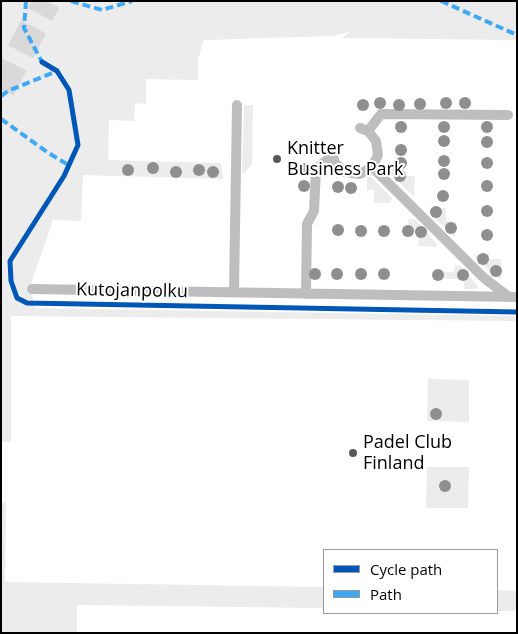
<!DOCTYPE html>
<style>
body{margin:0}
#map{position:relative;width:518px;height:634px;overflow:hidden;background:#fff;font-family:"Open Sans",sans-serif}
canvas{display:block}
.frame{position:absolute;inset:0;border:2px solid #000;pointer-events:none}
.legend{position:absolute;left:323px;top:549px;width:175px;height:65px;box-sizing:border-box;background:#fff;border:1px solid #999;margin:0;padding:6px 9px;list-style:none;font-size:15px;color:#000}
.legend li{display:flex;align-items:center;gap:10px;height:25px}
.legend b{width:25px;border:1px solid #999}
</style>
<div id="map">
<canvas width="518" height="634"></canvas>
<div class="frame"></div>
<ul class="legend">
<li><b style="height:6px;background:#0057b8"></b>Cycle path</li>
<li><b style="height:6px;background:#3fa9f5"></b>Path</li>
</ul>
</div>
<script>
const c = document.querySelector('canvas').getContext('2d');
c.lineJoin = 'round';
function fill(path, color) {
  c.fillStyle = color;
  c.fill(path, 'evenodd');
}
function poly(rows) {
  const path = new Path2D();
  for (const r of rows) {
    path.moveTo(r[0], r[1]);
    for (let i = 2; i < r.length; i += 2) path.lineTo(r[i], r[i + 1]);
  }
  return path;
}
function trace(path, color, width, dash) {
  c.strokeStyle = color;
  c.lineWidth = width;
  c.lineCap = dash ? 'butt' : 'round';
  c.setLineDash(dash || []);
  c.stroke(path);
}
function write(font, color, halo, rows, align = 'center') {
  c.font = font + ' "Open Sans",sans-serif';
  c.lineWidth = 4;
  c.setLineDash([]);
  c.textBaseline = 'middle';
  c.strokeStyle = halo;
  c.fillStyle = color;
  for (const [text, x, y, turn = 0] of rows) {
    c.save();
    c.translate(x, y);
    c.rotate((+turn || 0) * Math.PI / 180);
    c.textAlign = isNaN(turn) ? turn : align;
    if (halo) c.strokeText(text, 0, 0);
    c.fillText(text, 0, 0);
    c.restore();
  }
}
fill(poly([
 [1,1,517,1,517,40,342,38,349,32,333,36,204,40,198,59,198,80,146,79,146,104,135,103,134,121,109,120,108,160,221,163,223,179,83,175,81,221,53,220,31,284,35,308,517,316,517,321,11,316,11,442,1,442],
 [244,105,253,105,252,164,245,173,242,173],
 [388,168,404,168,404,176,415,176,414,197,388,172],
 [367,175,370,176,392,198,390,203,374,203,374,190,367,190],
 [432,208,446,208,446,221,456,222,455,237,430,214,429,211],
 [408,219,415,219,437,244,436,247,418,246,419,236,409,228],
 [489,254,489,259,501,259,501,280,492,274,473,255],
 [455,265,460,266,478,286,478,289,464,289,464,279,435,279,435,271,453,272],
 [428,379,469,380,469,422,427,421],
 [427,467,469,467,468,508,426,508],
 [1,502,6,503,5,582,324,587,324,608,77,605,77,633,1,633],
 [497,590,517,591,517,611,497,611]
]), '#ececec');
trace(poly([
 [1,89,47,1]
]), '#d9d9d9', 28, [28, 14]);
trace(poly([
 [368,131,381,114,508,115],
 [332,152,335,163,345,172,360,174,372,167,378,155,376,141,368,131,360,128],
 [372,167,484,278,509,297],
 [32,289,517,297],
 [234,292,237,105],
 [306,294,307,224,314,211,316,169,332,156]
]), '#bebebe', 10);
trace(poly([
 [26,1,24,28,42,62],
 [71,1,102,10,132,1],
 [441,1,517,35],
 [1,96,8,91,57,71],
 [1,119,47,152,70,166]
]), '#3fa9f5', 4, [8, 4]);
trace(poly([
 [42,62,57,71,69,90,78,145,64,176,10,261,11,281,17,298,27,303,517,312]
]), '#0057b8', 5);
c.fillStyle = '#8f8f8f';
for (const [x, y] of [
 [380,103],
 [446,103],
 [465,103],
 [420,104],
 [363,105],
 [399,105],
 [401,127],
 [444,127],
 [487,127],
 [444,141],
 [487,142],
 [401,150],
 [444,161],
 [401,163],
 [487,163],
 [153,168],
 [305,169],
 [128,170],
 [199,170],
 [176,172],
 [213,172],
 [444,174],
 [400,176],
 [304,186],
 [487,186],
 [338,187],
 [351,188],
 [443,196],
 [487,211],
 [436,212],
 [451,228],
 [338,230],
 [361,231],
 [384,231],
 [408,231],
 [421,232],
 [487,235],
 [483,259],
 [496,271],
 [315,274],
 [337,274],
 [361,274],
 [384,274],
 [438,275],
 [463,275],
 [436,414],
 [445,486]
]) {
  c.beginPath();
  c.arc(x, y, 6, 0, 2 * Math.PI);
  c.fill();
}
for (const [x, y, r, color] of [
 [277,159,5,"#595959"],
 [353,453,5,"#595959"]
]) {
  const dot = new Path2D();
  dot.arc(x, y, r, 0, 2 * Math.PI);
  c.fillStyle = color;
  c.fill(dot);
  trace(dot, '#fff', 2);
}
write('18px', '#000', '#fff', [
 ["Knitter",287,149],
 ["Business Park",287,170],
 ["Padel Club",363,443],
 ["Finland",363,464]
], 'left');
write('18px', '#000', '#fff', [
 ["Kutojanpolku",132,291,1]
]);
</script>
